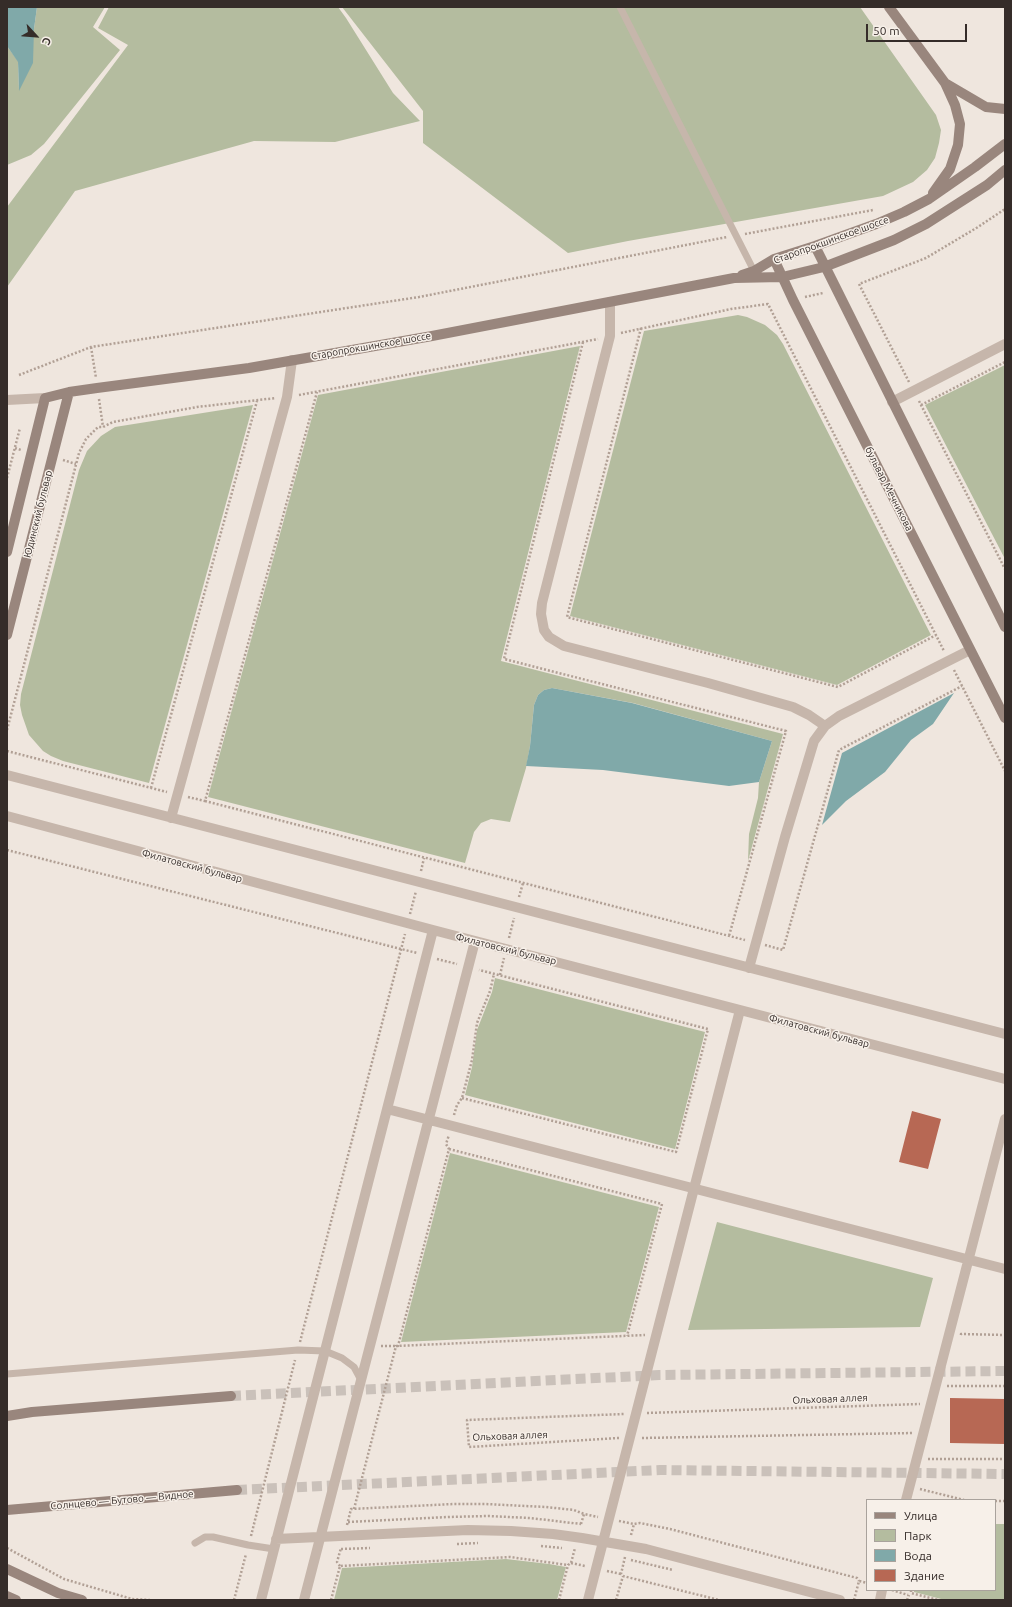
<!DOCTYPE html>
<meta charset="utf-8">
<style>
body{margin:0}
#map{position:relative;width:1012px;height:1607px;overflow:hidden;background:#efe6de;font-family:Ubuntu,sans-serif}
canvas{display:block}
.frame{position:absolute;inset:0;border:8px solid #352c29;pointer-events:none}
.legend{position:absolute;left:866px;top:1499px;width:130px;height:92px;box-sizing:border-box;background:#f7f0e9;border:1px solid #a9a29c;margin:0;padding:5px 7px;list-style:none;font-size:12px;color:#352c29}
.legend li{display:flex;align-items:center;gap:8px;height:20px}
.legend b{width:20px;border:1px solid #a9a29c}
.north{position:absolute;left:16px;top:16px;width:40px;height:40px;-webkit-text-stroke:3px #f7f0e9;paint-order:stroke;rotate:116deg;font-size:11px;font-weight:700;line-height:16px;text-align:center;color:#352c29}
.north::after{content:'';display:block;margin:auto;width:14px;height:18px;background:#352c29;clip-path:polygon(50% 0,100% 100%,50% 72%,0 100%)}
.scale{position:absolute;left:866px;top:24px;width:101px;height:18px;box-sizing:border-box;border:2px solid #352c29;border-top:0;padding-left:5px;font-size:12px;line-height:14px;white-space:nowrap;color:#352c29;-webkit-text-stroke:3px #f7f0e9;paint-order:stroke}
</style>
<div id="map">
<canvas width="1012" height="1607"></canvas>
<div class="frame"></div>
<ul class="legend">
<li><b style="height:5px;background:#99867d"></b>Улица</li>
<li><b style="height:11px;background:#b4bc9f"></b>Парк</li>
<li><b style="height:11px;background:#80a9a9"></b>Вода</li>
<li><b style="height:11px;background:#b76854"></b>Здание</li>
</ul>
<div class="north">С</div>
<div class="scale">50 m</div>
</div>
<script>
const c = document.querySelector('canvas').getContext('2d');
c.lineJoin = 'round';
function fill(path, color) {
  c.fillStyle = color;
  c.fill(path, 'evenodd');
}
function poly(rows) {
  const path = new Path2D();
  for (const r of rows) {
    path.moveTo(r[0], r[1]);
    for (let i = 2; i < r.length; i += 2) path.lineTo(r[i], r[i + 1]);
  }
  return path;
}
function trace(path, color, width, dash) {
  c.strokeStyle = color;
  c.lineWidth = width;
  c.lineCap = dash ? 'butt' : 'round';
  c.setLineDash(dash || []);
  c.stroke(path);
}
function write(font, color, halo, rows, align = 'center') {
  c.font = font + ' Ubuntu,sans-serif';
  c.lineWidth = 3;
  c.setLineDash([]);
  c.textBaseline = 'middle';
  c.strokeStyle = halo;
  c.fillStyle = color;
  for (const [text, x, y, turn = 0] of rows) {
    c.save();
    c.translate(x, y);
    c.rotate((+turn || 0) * Math.PI / 180);
    c.textAlign = isNaN(turn) ? turn : align;
    if (halo) c.strokeText(text, 0, 0);
    c.fillText(text, 0, 0);
    c.restore();
  }
}
fill(poly([
 [37,7,105,7,93,27,120,50,44,144,31,155,7,165,7,46,18,61,19,90,34,29],
 [109,7,338,7,346,18,393,93,420,121,335,142,254,141,75,191,7,287,7,207,128,45,98,28],
 [342,7,860,7,936,115,941,130,939,143,935,158,927,170,913,182,883,196,628,241,568,253,423,143,423,111],
 [738,315,747,317,765,325,777,335,783,344,931,635,837,685,570,616,644,331],
 [580,346,501,661,783,734,748,861,749,834,758,798,759,782,772,741,633,703,552,688,544,690,538,695,534,705,530,746,526,768,510,822,491,819,481,823,474,832,465,863,208,797,318,395],
 [1005,365,1005,559,925,405],
 [253,405,149,783,63,761,51,756,43,751,29,735,22,715,20,705,21,694,79,470,87,451,101,436,115,427],
 [495,978,705,1032,675,1149,465,1095,472,1067,477,1030,492,992],
 [450,1153,659,1207,626,1332,401,1342],
 [717,1222,933,1278,920,1327,688,1330],
 [995,1524,1005,1524,1005,1600,945,1600,914,1592,914,1590,995,1590],
 [506,1559,549,1564,566,1567,557,1600,334,1600,342,1568]
]), '#b4bc9f');
fill(poly([
 [7,7,37,7,34,29,33,63,19,91,18,62,7,46],
 [552,688,632,703,772,741,759,782,729,786,603,770,526,766,530,746,534,705,538,695,544,690],
 [954,693,933,724,911,740,885,772,846,801,822,825,842,753]
]), '#80a9a9');
fill(poly([
 [912,1111,941,1119,928,1169,899,1162],
 [950,1398,1005,1399,1005,1444,950,1443]
]), '#b76854');
trace(poly([
 [231,1396,659,1375,1005,1371],
 [237,1490,660,1470,1005,1474]
]), '#cac1ba', 10, [10, 5]);
trace(poly([
 [745,234,873,210],
 [805,297,823,293],
 [641,328,567,617,838,687,936,635],
 [621,333,731,309,768,304,944,651],
 [583,342,504,659,786,731,729,936],
 [91,347,96,378],
 [19,375,91,347,419,297,727,237],
 [909,382,859,284,926,258,978,227,1005,209],
 [299,395,598,339],
 [99,399,103,427],
 [919,401,1005,569],
 [921,405,1005,362],
 [15,448,21,450],
 [63,460,76,464],
 [7,478,20,428],
 [954,670,1005,771],
 [7,730,79,453,86,439,98,427,103,427,113,422,197,407,276,398],
 [7,751,167,792],
 [151,788,257,401],
 [188,797,205,801,317,392],
 [205,801,745,940],
 [7,850,417,953],
 [421,871,424,858],
 [519,897,523,883],
 [410,914,416,891],
 [509,938,514,918],
 [765,945,783,950,839,750,962,686],
 [437,959,457,964],
 [500,975,504,958],
 [462,1098,676,1152,708,1029,479,970],
 [454,1115,457,1105,462,1098,472,1060,477,1023,490,991,494,974],
 [449,1149,662,1204,627,1336],
 [961,1335,961,1334,1005,1335],
 [300,1342,405,934],
 [381,1346,398,1346,449,1149,446,1144,449,1135],
 [947,1386,1005,1386],
 [647,1413,920,1404],
 [619,1438,469,1447,467,1420,624,1414],
 [642,1438,913,1433],
 [928,1459,1005,1459],
 [920,1489,964,1500],
 [995,1501,1005,1501],
 [354,1509,396,1346,645,1335],
 [619,1521,634,1524],
 [348,1522,448,1517,488,1516,530,1518,581,1524],
 [581,1524,584,1514,598,1517],
 [347,1525,351,1509,454,1504,485,1504,546,1507,574,1510,584,1514],
 [631,1535,634,1524,640,1523,670,1529,857,1578,859,1581],
 [251,1536,295,1360],
 [457,1544,478,1543],
 [541,1546,562,1548],
 [7,1548,64,1579,132,1599,150,1600],
 [341,1549,370,1548],
 [625,1557,621,1574,623,1576,719,1600],
 [631,1560,673,1570],
 [571,1563,585,1566],
 [340,1566,337,1562,341,1548],
 [607,1571,621,1574],
 [892,1590,908,1595],
 [911,1590,911,1593,938,1600],
 [234,1600,246,1554],
 [331,1600,340,1566,510,1557,568,1565],
 [559,1600,568,1565,571,1563,575,1548],
 [616,1600,623,1576],
 [854,1600,859,1581,867,1583],
 [907,1600,909,1595]
]), '#b1a095', 2.5, [2, 2]);
trace(poly([
 [620,7,754,271],
 [7,1374,298,1350,325,1351,342,1358,354,1367,361,1380],
 [195,1543,205,1537,213,1537,248,1545,274,1549]
]), '#c6b6ab', 7);
trace(poly([
 [610,302,610,336,542,603,541,614,544,630,549,637,564,646,708,683,793,707,809,715,825,726],
 [7,400,45,398],
 [892,402,1005,344],
 [7,775,1005,1034],
 [7,816,433,930,1005,1079],
 [171,818,287,397,292,360],
 [749,968,785,837,814,741,825,726,839,716,970,650],
 [387,1109,1005,1269],
 [906,1500,1005,1119],
 [276,1539,468,1530,511,1531,553,1534,582,1538,646,1549,840,1600],
 [261,1600,433,930],
 [304,1600,475,941],
 [588,1600,740,1010],
 [880,1600,882,1590]
]), '#c6b6ab', 10);
trace(poly([
 [889,7,945,83,955,105,960,124,958,145,950,169,933,193],
 [945,83,986,107,1005,109],
 [815,246,1005,627],
 [774,259,793,300,1005,718],
 [742,275,754,271,774,259,815,246,876,224,904,212,929,199,975,167,1005,144],
 [7,552,45,398,69,392,97,388,249,368,432,336,734,278,782,277,824,267,894,240,926,224,951,208,987,185,1005,170],
 [7,635,69,392],
 [7,1416,32,1412,231,1396],
 [7,1510,237,1490],
 [7,1569,58,1593,82,1600],
 [7,1596,16,1600]
]), '#99867d', 10);
write('10px', '#352c29', '#f7f0e9', [
 ["Старопрокшинское шоссе",831,240,-20],
 ["Старопрокшинское шоссе",371,346,-10],
 ["бульвар Мечникова",889,489,63],
 ["Юдинский бульвар",38,514,-76],
 ["Филатовский бульвар",192,866,15],
 ["Филатовский бульвар",506,949,14],
 ["Филатовский бульвар",819,1031,15],
 ["Ольховая аллея",830,1399,-2],
 ["Ольховая аллея",510,1436,-2],
 ["Солнцево — Бутово — Видное",122,1500,-5]
]);
</script>
